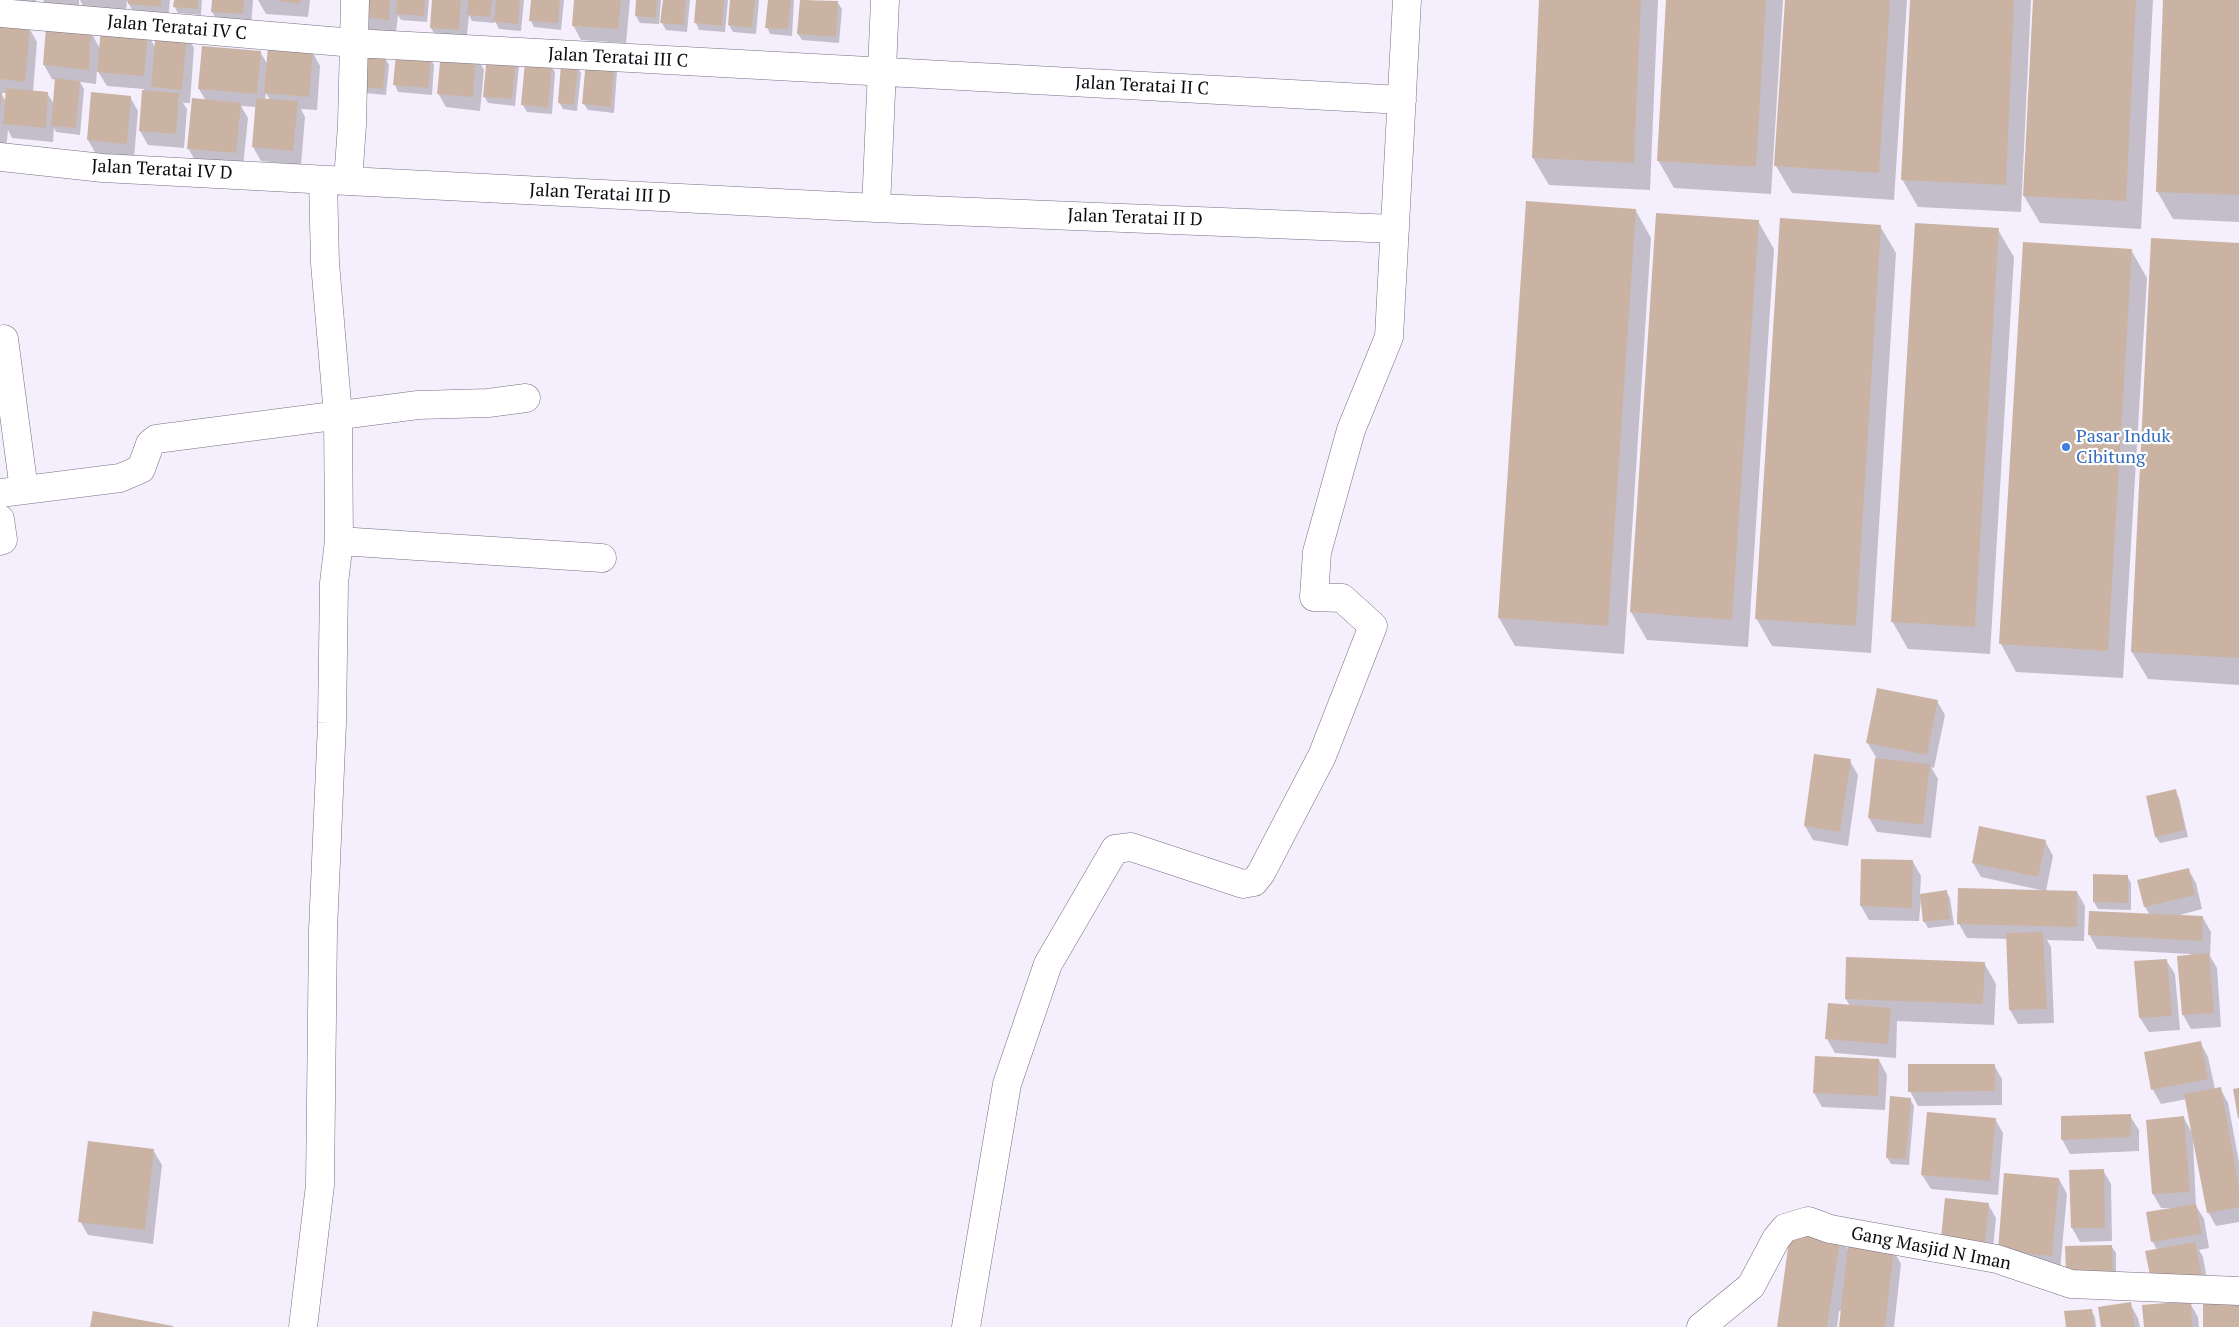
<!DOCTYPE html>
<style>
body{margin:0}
canvas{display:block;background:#f4eefd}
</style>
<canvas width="2239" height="1327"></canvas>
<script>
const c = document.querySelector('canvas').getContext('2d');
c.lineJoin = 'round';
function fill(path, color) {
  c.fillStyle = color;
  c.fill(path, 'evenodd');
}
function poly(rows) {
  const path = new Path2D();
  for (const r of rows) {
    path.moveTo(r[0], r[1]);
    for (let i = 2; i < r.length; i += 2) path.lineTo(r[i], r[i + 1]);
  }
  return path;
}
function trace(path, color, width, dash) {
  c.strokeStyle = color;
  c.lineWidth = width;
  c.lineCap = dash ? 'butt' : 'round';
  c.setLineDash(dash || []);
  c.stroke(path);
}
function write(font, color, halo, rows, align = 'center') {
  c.font = font + ' "PT Serif",serif';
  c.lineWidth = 4.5;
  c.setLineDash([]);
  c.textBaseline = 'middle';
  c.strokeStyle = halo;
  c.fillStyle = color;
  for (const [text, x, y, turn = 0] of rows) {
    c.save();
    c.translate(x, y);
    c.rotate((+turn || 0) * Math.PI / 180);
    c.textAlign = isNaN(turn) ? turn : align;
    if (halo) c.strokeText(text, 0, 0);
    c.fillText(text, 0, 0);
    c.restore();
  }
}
fill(poly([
 [0,0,36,0,35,3],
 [43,0,79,0,79,8,46,5],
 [80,0,170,0,168,21,137,18,127,1,126,11,84,8],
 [175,0,202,0,201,15,178,13,174,6],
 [213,0,253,0,251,28,221,26,212,12],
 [258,0,310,0,308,17,266,14],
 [361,0,429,0,427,22,401,20,398,15,396,33,367,31],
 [433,0,524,0,521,31,499,29,494,19,494,23,472,21,469,15,466,44,439,42,431,28],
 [532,0,564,0,561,30,534,27,531,21],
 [575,0,630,0,626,43,581,40,573,25],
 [637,0,661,0,659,24,640,23,636,16],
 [664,0,690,0,687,32,666,30,662,23],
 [698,0,728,0,725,32,699,30,696,23],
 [731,0,759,0,756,34,733,32,729,25],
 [769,0,794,0,792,36,770,34,767,27],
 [801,0,838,3,842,9,839,43,802,40,798,34],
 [1540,0,1658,0,1650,190,1549,185,1533,158],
 [1667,0,1783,0,1771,194,1674,188,1658,160],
 [1786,0,1907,0,1894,200,1792,193,1776,166],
 [1911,0,2031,0,2021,212,1918,207,1902,179],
 [2034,0,2153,0,2141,229,2040,223,2024,196],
 [2164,0,2239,0,2239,222,2173,219,2157,191],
 [0,26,29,28,37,42,33,92,47,93,54,104,56,80,52,79,44,65,91,32,100,49,147,33,155,47,186,34,194,48,190,103,183,103,187,109,184,148,148,145,140,131,144,89,107,86,97,70,96,84,80,82,84,89,80,135,56,132,54,128,53,142,12,138,8,130,6,150,0,150],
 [1,93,7,93,6,102],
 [312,51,320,66,317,110,301,109,305,117,301,165,261,161,253,147,256,107,241,106,248,118,243,167,196,162,188,148,206,101,199,89,260,52,268,65],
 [266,93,270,100,265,100],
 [398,55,430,58,434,65,432,95,398,92,395,85],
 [476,56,484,70,480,111,446,107,438,93],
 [385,58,389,65,386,95,364,93,360,86],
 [515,59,519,66,515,106,488,103,484,96],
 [614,65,617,72,614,113,588,110,584,104],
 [551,66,555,72,552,114,527,112,523,105],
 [577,66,581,73,577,111,563,109,559,102],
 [130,97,138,111,134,158,96,154,88,140],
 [1527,203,1636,211,1651,238,1624,654,1515,646,1499,618],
 [1657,214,1758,221,1774,249,1748,647,1647,640,1631,612],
 [1880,226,1896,253,1871,653,1772,646,1756,618],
 [1998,230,2014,257,1990,654,1908,649,1892,621],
 [2025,243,2131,250,2147,278,2123,678,2016,672,2001,644],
 [2239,244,2239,685,2148,679,2132,652],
 [1937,701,1945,715,1934,768,1931,767,1938,779,1931,838,1877,832,1869,818,1877,759,1867,742],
 [1850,761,1858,775,1848,846,1813,840,1805,826],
 [2175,791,2179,798,2188,837,2160,843,2156,837],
 [2045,841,2053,856,2046,891,2077,892,2085,906,2084,941,2047,940,2051,947,2054,1023,2018,1024,2010,1010,2007,939,1967,938,1959,924,2045,891,1981,877,1973,863],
 [1913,862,1921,876,1920,895,1946,891,1950,898,1954,925,1928,928,1924,921,1921,898,1919,921,1869,920,1861,906],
 [2188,869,2196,883,2202,909,2176,916,2203,918,2211,932,2210,956,2217,968,2221,1027,2191,1029,2183,1015,2191,954,2097,949,2089,934,2150,915,2145,907,2139,880],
 [2127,876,2131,883,2131,910,2098,909,2094,902],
 [2166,960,2175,974,2180,1030,2149,1032,2140,1018,2135,962],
 [1984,963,1996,984,1994,1025,1897,1021,1896,1058,1835,1053,1827,1039,1850,1006,1846,999],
 [2200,1042,2208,1057,2215,1089,2220,1088,2228,1103,2239,1162,2239,1222,2216,1226,2208,1212,2194,1141,2193,1141,2196,1206,2204,1219,2209,1248,2199,1250,2203,1257,2209,1291,2157,1250,2153,1242,2148,1213,2170,1209,2170,1208,2161,1208,2153,1194,2147,1121,2184,1118,2192,1133,2187,1099,2161,1104,2153,1090],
 [1879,1060,1887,1075,1885,1110,1822,1107,1814,1093],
 [1994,1065,2002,1079,2002,1105,1918,1106,1910,1091],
 [1910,1099,1914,1106,1909,1165,1891,1164,1887,1157],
 [2130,1116,2139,1130,2139,1151,2070,1154,2062,1139],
 [1995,1119,2003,1133,1998,1195,1931,1189,1922,1175],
 [153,1150,162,1165,153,1244,88,1235,80,1221],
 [2103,1170,2111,1184,2112,1241,2080,1242,2072,1228],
 [2059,1179,2067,1194,2060,1270,2007,1265],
 [1988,1204,1996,1218,1992,1257,1950,1252],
 [1840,1236,1848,1250,1893,1250,1901,1264,1894,1327,1840,1327,1842,1311,1839,1311,1837,1327,1778,1327],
 [2112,1247,2116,1253,2116,1279,2071,1280],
 [2190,1303,2198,1317,2199,1327,2145,1327],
 [2130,1304,2138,1318,2140,1327,2102,1327],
 [2091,1310,2095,1317,2096,1327,2067,1327]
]), '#0003');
fill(poly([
 [128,0,161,0,161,7,128,4],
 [174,0,198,0,198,9,173,7],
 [212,0,244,0,243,14,211,12],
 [274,0,301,0,300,4],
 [359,0,390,0,389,20,358,17],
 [397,0,425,0,424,16,396,14],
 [432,0,461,0,459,30,430,28],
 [468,0,492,0,490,17,467,15],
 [496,0,520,0,518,24,494,22],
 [531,0,560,0,558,23,529,21],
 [574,0,621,0,618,29,572,26],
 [636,0,657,0,656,18,635,16],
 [663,0,686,0,684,25,660,23],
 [696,0,724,0,722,26,694,23],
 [730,0,755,0,752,28,728,25],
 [768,0,791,0,788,29,765,28],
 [800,0,838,1,836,37,797,34],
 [1539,0,1641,0,1634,163,1532,158],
 [1666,0,1766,0,1756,167,1657,161],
 [1785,0,1890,0,1879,173,1774,166],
 [1910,0,2014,0,2006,185,1901,180],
 [2033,0,2136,0,2126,201,2023,196],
 [2163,0,2239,0,2239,195,2156,192],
 [0,24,30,27,25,82,0,79],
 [46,27,91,31,89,70,43,65],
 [101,28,148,32,144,76,97,72],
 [156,30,187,33,182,90,151,87],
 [202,46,261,51,257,94,198,89],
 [268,46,313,50,309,97,264,93],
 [441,52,476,55,473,97,437,94],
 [396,54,431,57,428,88,393,85],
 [361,55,386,57,383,89,359,87],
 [487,55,516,58,512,99,483,97],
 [586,61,614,64,611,107,582,104],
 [525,62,552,64,548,108,521,105],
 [561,64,578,65,574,105,558,103],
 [55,78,80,81,76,128,51,126],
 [6,88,48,92,46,128,3,124],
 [142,90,179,93,176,134,139,131],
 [0,92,2,93,1,105,0,105],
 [91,92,131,96,127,144,87,140],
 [192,98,241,103,236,153,187,149],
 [256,98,298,101,293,151,252,147],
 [1526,201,1636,209,1608,626,1498,618],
 [1656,213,1759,220,1732,620,1630,612],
 [1780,218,1881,225,1856,626,1755,619],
 [1915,223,1999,228,1975,627,1891,622],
 [2151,238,2239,243,2239,658,2131,652],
 [2023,242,2132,249,2108,651,1999,644],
 [1877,688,1938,700,1927,755,1866,743],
 [1814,754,1851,759,1840,832,1804,826],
 [1875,758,1930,764,1923,825,1868,818],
 [2176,789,2185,830,2155,837,2146,796],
 [1979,826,2046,840,2038,877,1972,863],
 [1861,859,1913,860,1912,908,1860,906],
 [2189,868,2195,895,2144,907,2137,880],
 [2093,874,2128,875,2128,903,2093,902],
 [1958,888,2077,891,2077,927,1957,924],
 [1947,890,1950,919,1923,922,1920,894],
 [2089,911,2203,916,2202,941,2088,935],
 [2043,932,2047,1009,2009,1010,2006,933],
 [2209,953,2214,1013,2182,1015,2177,956],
 [1846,957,1985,962,1983,1004,1845,999],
 [2167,959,2172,1016,2139,1018,2134,961],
 [1828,1003,1891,1008,1888,1044,1825,1039],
 [2201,1041,2208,1079,2151,1090,2144,1052],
 [1815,1056,1879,1059,1878,1096,1813,1093],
 [1908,1064,1995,1064,1995,1091,1908,1092],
 [2221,1087,2239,1188,2239,1207,2207,1213,2184,1094],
 [2239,1088,2239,1118,2238,1118,2233,1089],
 [1890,1096,1911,1098,1906,1159,1886,1158],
 [1927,1112,1996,1118,1990,1181,1921,1175],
 [2131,1114,2131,1137,2061,1140,2061,1116],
 [2184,1116,2190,1192,2152,1194,2146,1120],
 [88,1141,154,1149,145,1230,78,1222],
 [2104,1169,2105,1228,2071,1228,2069,1170],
 [2004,1173,2059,1178,2052,1256,1998,1251],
 [1945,1198,1989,1203,1985,1243,1941,1238],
 [2196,1204,2202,1234,2151,1242,2146,1212],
 [1791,1227,1841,1234,1827,1327,1777,1327],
 [2195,1242,2202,1276,2152,1285,2145,1251],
 [1848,1244,1894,1249,1885,1327,1839,1327],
 [2112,1245,2113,1272,2066,1273,2065,1246],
 [2203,1298,2239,1298,2239,1327,2203,1327],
 [2191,1301,2192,1327,2144,1327,2142,1305],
 [2131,1302,2135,1327,2101,1327,2098,1307],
 [2092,1309,2094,1327,2066,1327,2064,1311],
 [93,1311,173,1326,173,1327,90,1327]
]), '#cab3a2');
const minor = poly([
 [0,13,354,43,1402,100],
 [0,157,103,168,348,181,876,208,1395,229],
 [348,181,352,125,355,0],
 [876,208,885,0],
 [4,339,24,490],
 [0,493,120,478,141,469,150,444,156,439,418,405,488,403,526,398],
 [0,519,3,540,0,541],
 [339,541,602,558],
 [303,1327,320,1185,323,930,332,723,334,583,339,541,338,415,325,263,323,180],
 [966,1327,1007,1084,1048,964,1115,849,1131,847,1243,884,1254,882,1261,873,1322,756,1373,626,1342,598,1314,597,1317,552,1351,430,1389,337,1407,0],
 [1701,1327,1751,1286,1776,1239,1785,1228,1808,1221,1830,1229,1997,1259,2071,1284,2239,1291]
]);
trace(minor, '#776e84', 29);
trace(minor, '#fff', 28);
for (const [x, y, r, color] of [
 [2066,447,5,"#3f7fe0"]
]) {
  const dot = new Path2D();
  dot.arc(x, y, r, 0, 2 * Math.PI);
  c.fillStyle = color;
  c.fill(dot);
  trace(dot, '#fefffe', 2);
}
write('18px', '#0e0a12', '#fefffe', [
 ["Jalan Teratai IV C",177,28,5],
 ["Jalan Teratai III C",618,58,3],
 ["Jalan Teratai II C",1142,86,3],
 ["Jalan Teratai IV D",162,170,3],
 ["Jalan Teratai III D",600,194,3],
 ["Jalan Teratai II D",1135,218,2],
 ["Gang Masjid N Iman",1931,1249,11]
]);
write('18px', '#366cbe', '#fefffe', [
 ["Pasar Induk",2076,437],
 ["Cibitung",2076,458]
], 'left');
</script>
